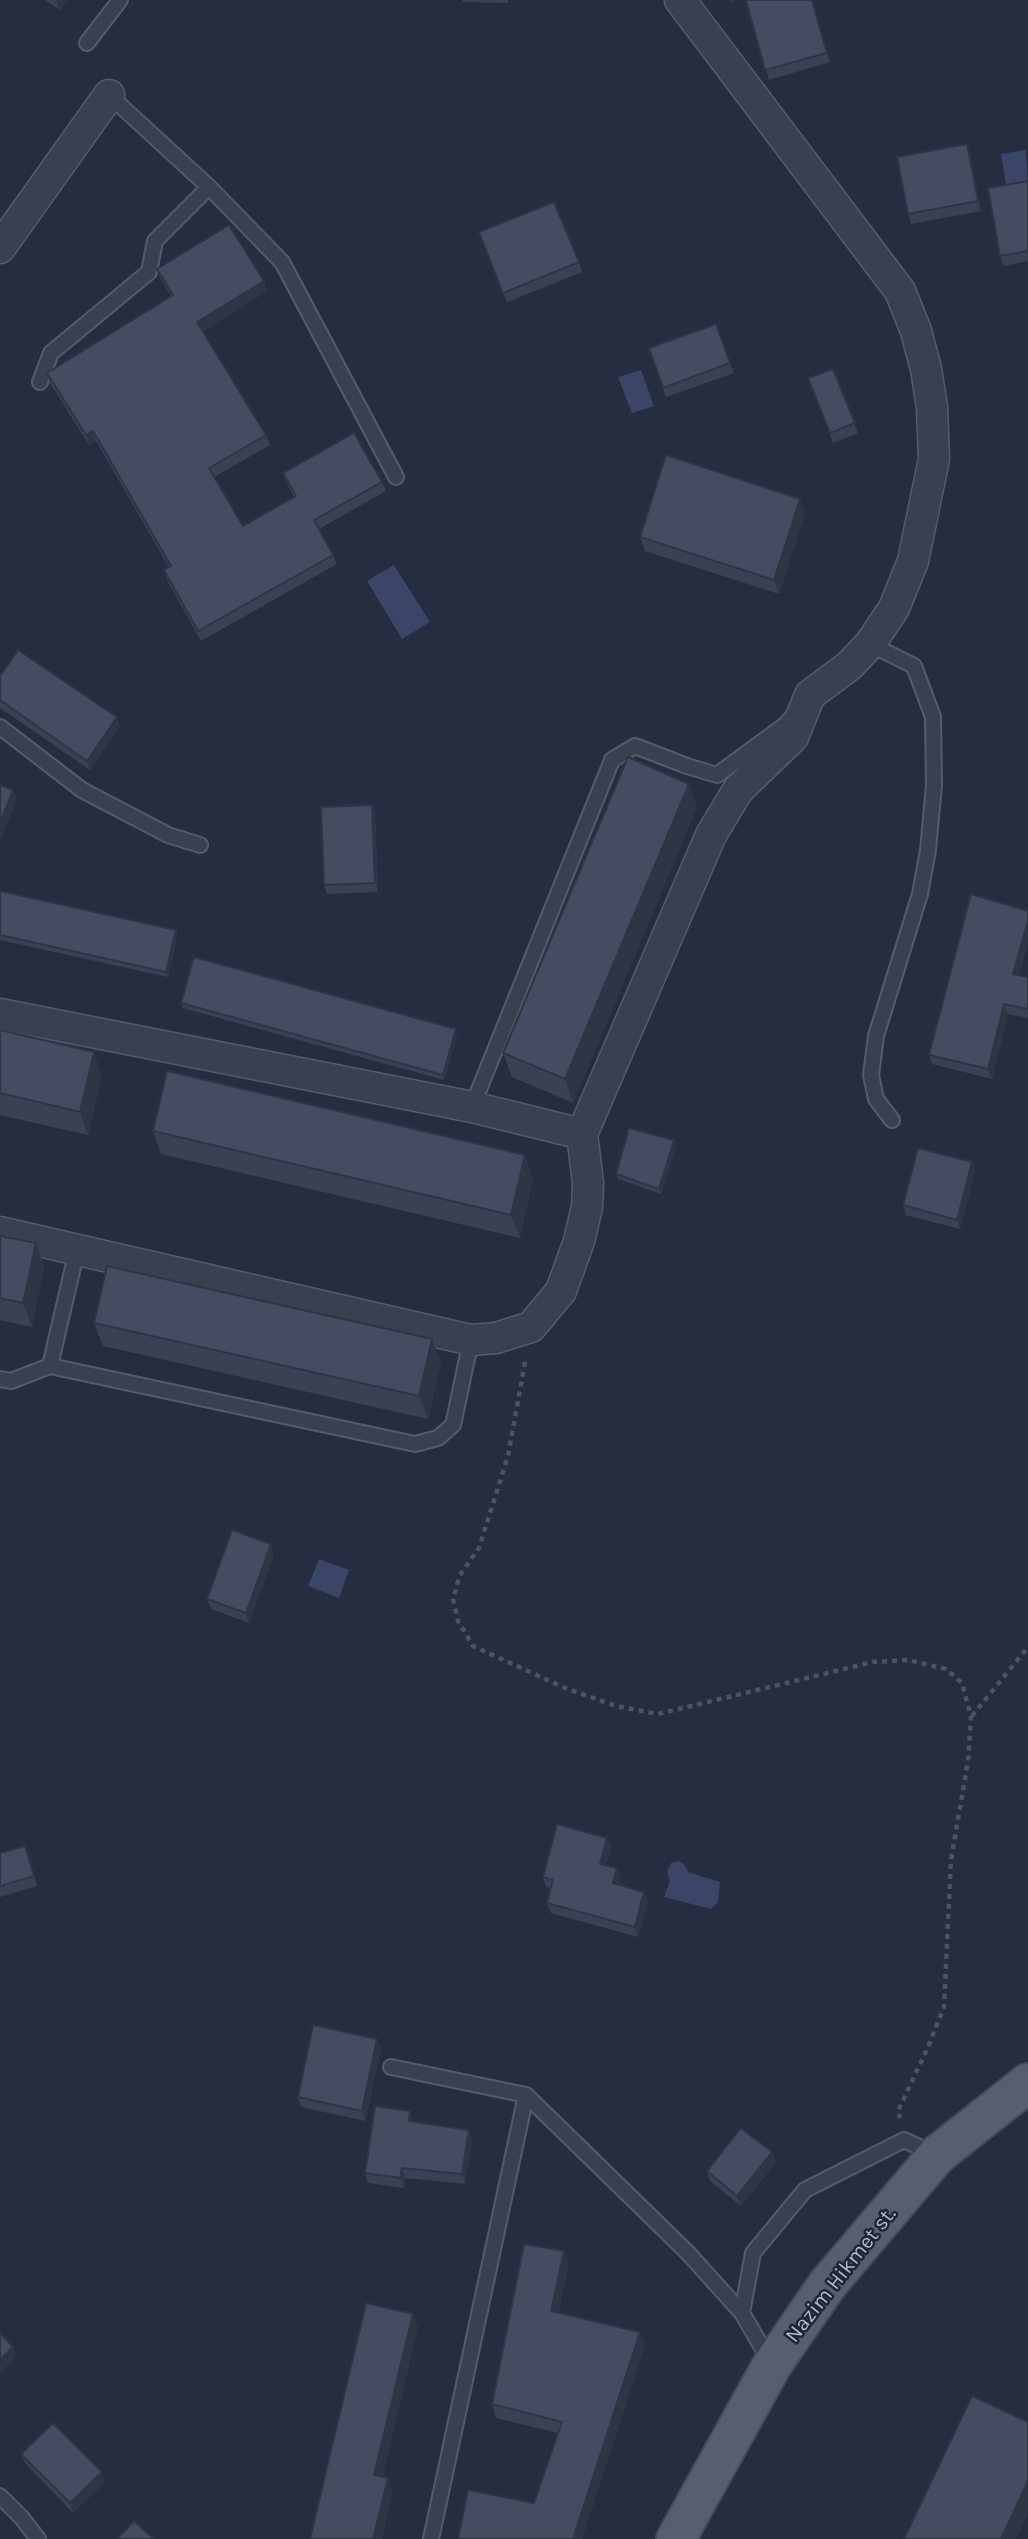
<!DOCTYPE html>
<style>
body{margin:0}
canvas{display:block;background:#262d40}
</style>
<canvas width="1028" height="2539"></canvas>
<script>
const c = document.querySelector('canvas').getContext('2d');
c.lineJoin = 'round';
function fill(path, color) {
  c.fillStyle = color;
  c.fill(path, 'evenodd');
}
function poly(rows) {
  const path = new Path2D();
  for (const r of rows) {
    path.moveTo(r[0], r[1]);
    for (let i = 2; i < r.length; i += 2) path.lineTo(r[i], r[i + 1]);
  }
  return path;
}
function trace(path, color, width, dash) {
  c.strokeStyle = color;
  c.lineWidth = width;
  c.lineCap = dash ? 'butt' : 'round';
  c.setLineDash(dash || []);
  c.stroke(path);
}
function write(font, color, halo, rows, align = 'center') {
  c.font = font + ' Karla,sans-serif';
  c.lineWidth = 5;
  c.setLineDash([]);
  c.textBaseline = 'middle';
  c.strokeStyle = halo;
  c.fillStyle = color;
  for (const [text, x, y, turn = 0] of rows) {
    c.save();
    c.translate(x, y);
    c.rotate((+turn || 0) * Math.PI / 180);
    c.textAlign = isNaN(turn) ? turn : align;
    if (halo) c.strokeText(text, 0, 0);
    c.fillText(text, 0, 0);
    c.restore();
  }
}
fill(poly([
 [1026,150,1028,188,1007,192,1001,154],
 [641,370,654,406,632,413,618,377],
 [394,565,430,622,402,639,367,581],
 [319,1559,349,1570,339,1598,308,1586],
 [678,1861,684,1864,688,1872,720,1882,718,1902,711,1909,664,1897,670,1880,667,1872,671,1863]
]), '#3a4567');
const lane = poly([
 [87,43,120,0],
 [109,95,209,187,282,262,396,477],
 [40,382,51,353,149,272,155,241,209,187],
 [870,644,914,666,933,717,934,785,928,850,920,894,876,1036,871,1075,876,1099,892,1120],
 [0,727,82,790,168,835,200,845],
 [472,1107,612,760,635,746,687,766,717,775,785,725,794,715],
 [50,1366,77,1250],
 [0,1379,11,1381,50,1366,415,1444,438,1438,453,1425,471,1340],
 [391,2067,526,2095,688,2253,742,2313,770,2361],
 [742,2313,753,2253,805,2190,904,2140,934,2154],
 [0,2496,22,2518,38,2539],
 [431,2539,526,2095]
]);
const street = poly([
 [0,248,109,95],
 [0,1014,472,1107,582,1134,588,1183,587,1207,579,1241,561,1291,531,1327,496,1338,471,1340,0,1232],
 [582,1134,711,835,738,790,793,737,810,695,849,666,870,644,894,608,913,561,934,459,932,407,926,369,916,331,900,291,680,0]
]);
const primary = poly([
 [676,2539,772,2365,827,2285,937,2155,1028,2083]
]);
trace(lane, '#555b6a', 18);
trace(street, '#555b6a', 33);
trace(primary, '#444959', 42);
trace(poly([
 [525,1362,508,1456,479,1548,460,1575,453,1599,458,1621,473,1646,565,1688,616,1706,658,1714,873,1662,908,1660,946,1669,962,1683,971,1717,968,1761,951,1860,944,2007,928,2047,898,2111,900,2118],
 [972,1716,1028,1647]
]), '#46575e', 4.5, [5, 5]);
trace(lane, '#3a4050', 14);
trace(street, '#3a4050', 30);
trace(primary, '#585e70', 38);
fill(poly([
 [45,0,67,0,60,10],
 [462,0,508,0,508,3,463,2],
 [746,0,812,0,830,62,769,80],
 [970,154,981,211,911,224,908,214],
 [1028,181,1028,261,1004,266,1000,256],
 [479,232,579,262,582,272,507,302],
 [157,269,267,291,203,331,266,435,270,445,214,477,243,526,294,497,287,483,283,473,382,482,386,491,319,529,333,555,337,564,201,641,167,580,164,570,169,567,96,441,89,445,50,383,47,373,171,296,161,279],
 [649,348,730,363,734,373,666,397],
 [833,369,858,433,833,443,808,378],
 [805,513,779,594,645,551,640,537],
 [0,676,117,717,120,727,90,770,0,708],
 [689,784,697,807,573,1103,512,1077,503,1053],
 [375,814,378,892,327,894,324,885],
 [0,891,176,930,177,935,168,977,0,940],
 [1028,911,1028,943,1019,975,1028,977,1028,1018,1008,1014,992,1079,932,1064,929,1055],
 [181,1003,457,1034,444,1080,183,1008],
 [0,1030,102,1076,88,1135,0,1115],
 [153,1131,525,1155,533,1179,520,1238,161,1154],
 [676,1145,661,1194,618,1179,616,1174],
 [975,1172,960,1229,906,1215,903,1205],
 [0,1236,36,1243,44,1267,32,1327,0,1320],
 [94,1323,432,1339,441,1363,428,1419,103,1346],
 [274,1554,249,1623,211,1609,207,1599],
 [607,1838,611,1847,606,1865,617,1868,621,1878,619,1885,644,1892,648,1901,638,1937,551,1913,547,1903,551,1888,546,1887,543,1877],
 [0,1853,29,1855,37,1886,0,1897],
 [377,2039,381,2049,365,2121,301,2107,298,2097],
 [413,2121,469,2130,472,2140,465,2184,405,2178,404,2188,368,2183,365,2173],
 [776,2162,741,2206,710,2181,707,2171],
 [569,2264,558,2313,645,2345,582,2539,458,2539,534,2503,558,2433,496,2418,492,2404],
 [21,2454,105,2482,73,2513,25,2463]
]), '#3b4154');
fill(poly([
 [56,0,67,0,60,10],
 [729,0,737,0,731,4],
 [967,144,970,154,981,211,978,201],
 [264,281,267,291,201,332,197,322],
 [93,431,96,441,89,445,86,435],
 [800,499,805,513,779,594,774,580],
 [117,717,120,727,90,770,87,761],
 [689,784,697,807,573,1103,565,1079],
 [13,790,17,800,0,841,0,823],
 [372,805,375,814,378,892,375,883],
 [1028,921,1028,943,1016,983,1013,974],
 [176,930,177,935,168,977,166,972],
 [1004,1004,1008,1014,992,1079,988,1069],
 [456,1029,457,1034,444,1080,443,1075],
 [94,1052,102,1076,88,1135,80,1112],
 [674,1140,676,1145,661,1194,659,1189],
 [525,1155,533,1179,520,1238,511,1215],
 [972,1162,975,1172,960,1229,957,1220],
 [36,1243,44,1267,32,1327,23,1303],
 [432,1339,441,1363,428,1419,419,1396],
 [271,1544,274,1554,249,1623,246,1613],
 [607,1838,611,1847,604,1873,600,1864],
 [617,1868,621,1878,617,1893,613,1883],
 [644,1892,648,1901,638,1937,635,1927],
 [377,2039,381,2049,365,2121,362,2111],
 [410,2111,413,2121,409,2121],
 [469,2130,472,2140,465,2184,462,2174],
 [772,2152,776,2162,741,2206,737,2196],
 [402,2168,405,2178,404,2188,400,2178],
 [564,2251,569,2264,556,2325,551,2311],
 [413,2314,418,2328,380,2489,374,2475],
 [640,2332,645,2345,582,2539,573,2539],
 [13,2347,17,2356,0,2373,0,2360],
 [102,2472,105,2482,73,2513,70,2503],
 [388,2478,393,2492,382,2539,373,2539],
 [1028,2481,1028,2513,1016,2539,1001,2539]
]), '#303545');
const building = poly([
 [746,0,812,0,827,53,765,70,746,0],
 [967,144,978,201,908,214,897,157,967,144],
 [1028,181,1028,251,1000,256,988,188,1028,181],
 [554,202,579,262,503,293,479,232,554,202],
 [229,225,264,281,197,322,266,435,209,468,243,526,296,496,283,473,354,433,382,482,314,520,333,555,198,631,164,570,171,566,93,431,86,435,47,373,173,295,157,269,229,225],
 [716,324,730,363,663,388,649,348,716,324],
 [833,369,855,423,830,433,808,378,833,369],
 [666,455,800,499,774,580,640,537,666,455],
 [18,650,117,717,87,761,0,700,0,676,18,650],
 [628,757,689,784,565,1079,503,1053,628,757],
 [0,785,13,790,0,823,0,785],
 [372,805,375,883,324,885,321,807,372,805],
 [0,891,176,930,166,972,0,935,0,891],
 [971,894,1028,911,1028,921,1013,974,1028,977,1028,1009,1004,1004,988,1069,929,1055,971,894],
 [194,957,456,1029,443,1075,181,1003,194,957],
 [0,1030,94,1052,80,1112,0,1093,0,1030],
 [167,1071,525,1155,511,1215,153,1131,167,1071],
 [629,1128,674,1140,659,1189,616,1174,629,1128],
 [918,1148,972,1162,957,1220,903,1205,918,1148],
 [0,1236,36,1243,23,1303,0,1298,0,1236],
 [107,1266,432,1339,419,1396,94,1323,107,1266],
 [232,1530,271,1544,246,1613,207,1599,232,1530],
 [557,1824,607,1838,600,1864,617,1868,613,1883,644,1892,635,1927,547,1903,553,1880,543,1877,557,1824],
 [25,1846,34,1876,0,1886,0,1853,25,1846],
 [313,2025,377,2039,362,2111,298,2097,313,2025],
 [375,2106,410,2111,409,2121,469,2130,462,2174,402,2168,400,2178,365,2173,375,2106],
 [741,2128,772,2152,737,2196,707,2171,741,2128],
 [524,2244,564,2251,551,2311,640,2332,573,2539,458,2539,468,2490,534,2503,562,2422,492,2404,524,2244],
 [366,2303,413,2314,374,2475,388,2478,373,2539,310,2539,366,2303],
 [0,2333,13,2347,0,2360,0,2333],
 [972,2396,1028,2422,1028,2481,1001,2539,904,2539,972,2396],
 [53,2423,102,2472,70,2503,21,2454,53,2423],
 [134,2521,154,2539,117,2539,134,2521]
]);
fill(building, '#454c62');
trace(building, '#303545', 2);
write('21px', '#b7bbca', '#1f2535', [
 ["Nazim Hikmet st.",841,2275,-52]
]);
</script>
